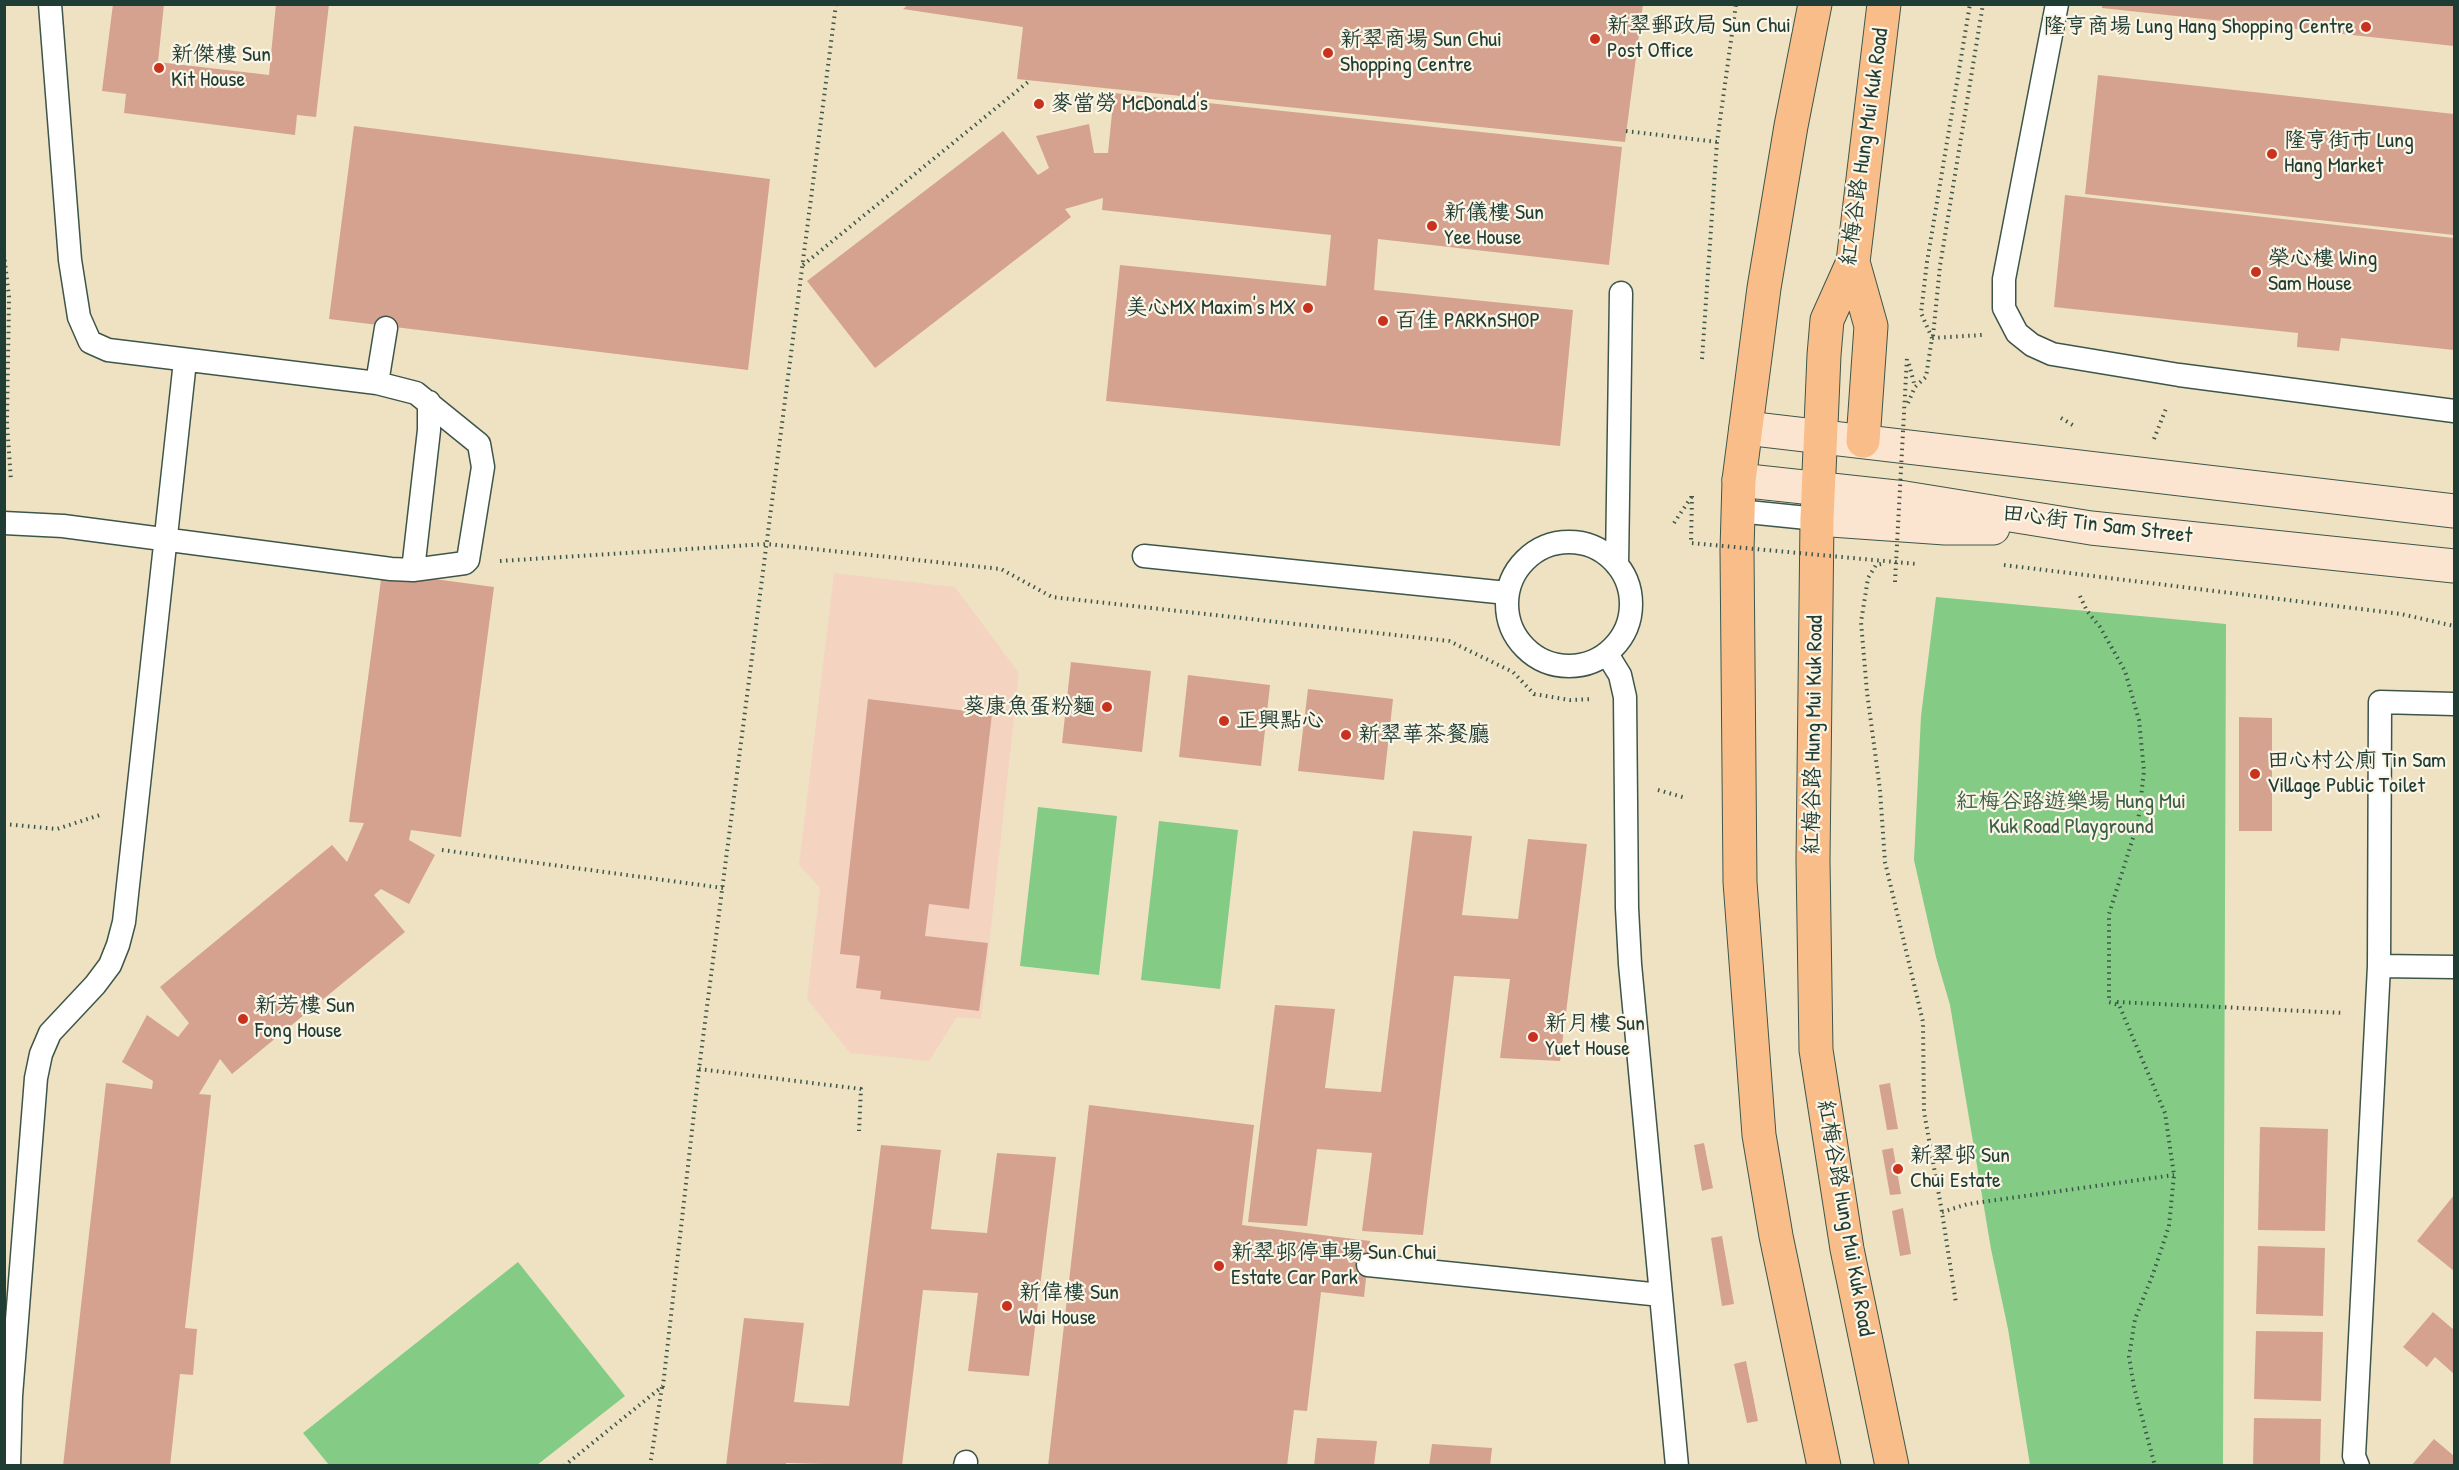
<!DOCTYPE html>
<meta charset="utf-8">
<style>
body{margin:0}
#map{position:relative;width:2459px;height:1470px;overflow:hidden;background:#efe2c3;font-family:"Patrick Hand",sans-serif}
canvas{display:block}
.frame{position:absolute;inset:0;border:6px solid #1f3d34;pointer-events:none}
</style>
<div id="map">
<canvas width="2459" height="1470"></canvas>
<div class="frame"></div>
</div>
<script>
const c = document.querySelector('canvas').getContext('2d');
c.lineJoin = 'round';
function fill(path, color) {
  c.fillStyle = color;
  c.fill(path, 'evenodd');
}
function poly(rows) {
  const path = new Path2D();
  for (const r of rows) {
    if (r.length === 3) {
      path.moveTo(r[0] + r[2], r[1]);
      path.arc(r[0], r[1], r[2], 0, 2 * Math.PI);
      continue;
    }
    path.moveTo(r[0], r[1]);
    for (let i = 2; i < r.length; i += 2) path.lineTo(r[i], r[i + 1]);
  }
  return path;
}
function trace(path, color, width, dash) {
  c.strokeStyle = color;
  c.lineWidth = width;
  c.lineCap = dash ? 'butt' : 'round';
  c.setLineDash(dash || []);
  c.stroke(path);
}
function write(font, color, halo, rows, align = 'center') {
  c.font = font + ' "Patrick Hand","LXGW WenKai TC",sans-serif';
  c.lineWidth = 4.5;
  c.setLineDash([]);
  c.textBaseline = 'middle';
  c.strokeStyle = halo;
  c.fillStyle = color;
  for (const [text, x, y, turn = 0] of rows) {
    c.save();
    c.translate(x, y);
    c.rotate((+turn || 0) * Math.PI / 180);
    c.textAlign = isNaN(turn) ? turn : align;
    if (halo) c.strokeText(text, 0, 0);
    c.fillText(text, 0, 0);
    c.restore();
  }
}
fill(poly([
 [834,573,955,587,1019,673,981,1019,957,1017,929,1061,850,1053,807,999,820,888,799,865]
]), '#f4d3c0');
fill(poly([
 [1936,597,2226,624,2223,1465,2030,1465,2008,1329,1991,1249,1950,1005,1936,957,1914,860,1921,716],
 [1038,807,1117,816,1099,975,1020,966],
 [1159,821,1238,830,1220,989,1141,980],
 [518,1262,625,1396,537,1465,329,1465,303,1433]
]), '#84cb86');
fill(poly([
 [113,4,164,4,158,62,269,75,276,4,329,4,316,117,297,115,295,135,124,113,126,94,102,91],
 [909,4,1643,4,1625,142,1017,79,1023,27,903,9],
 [2102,4,2454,4,2454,46,2102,8],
 [2098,75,2454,114,2454,235,2085,194],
 [1114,93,1622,147,1609,265,1378,239,1374,290,1573,310,1560,446,1106,401,1120,265,1326,286,1331,235,1102,210,1103,198,1065,209,1071,217,875,368,807,281,1003,131,1038,175,1049,168,1036,136,1089,124,1094,153,1108,153],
 [354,126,770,179,748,370,329,319],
 [2065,195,2454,238,2454,350,2341,338,2339,351,2297,347,2298,333,2054,307],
 [382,572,494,587,461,837,411,830,409,840,435,855,409,904,381,889,374,895,405,932,232,1074,220,1059,199,1094,211,1095,185,1328,197,1329,193,1375,180,1374,170,1466,63,1466,106,1083,152,1089,153,1081,122,1062,147,1015,178,1037,189,1023,160,987,332,845,347,862,364,823,349,822],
 [1071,662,1151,671,1142,752,1062,743],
 [1188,675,1270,685,1261,766,1179,757],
 [1308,689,1393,699,1384,780,1298,771],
 [868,699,992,714,969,909,929,904,925,936,988,943,979,1011,880,999,881,991,856,988,860,956,840,954],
 [2239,717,2272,718,2272,831,2239,831],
 [1413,831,1472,836,1462,915,1518,919,1528,839,1587,844,1560,1061,1500,1058,1510,979,1454,976,1423,1235,1362,1231,1372,1153,1317,1149,1307,1226,1248,1222,1275,1005,1335,1009,1325,1088,1381,1092],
 [1890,1083,1898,1129,1887,1130,1879,1085],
 [1089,1105,1254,1125,1242,1225,1370,1241,1364,1297,1321,1292,1307,1411,1294,1410,1287,1466,1048,1466],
 [2260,1127,2328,1129,2325,1231,2258,1230],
 [1704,1143,1713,1188,1702,1191,1694,1145],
 [881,1145,941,1150,931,1229,987,1233,997,1153,1056,1157,1029,1376,968,1371,978,1293,923,1290,902,1466,786,1463,786,1466,726,1466,744,1318,804,1323,794,1402,849,1406],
 [1893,1148,1901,1194,1890,1195,1882,1150],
 [2454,1195,2454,1271,2417,1241],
 [1903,1208,1911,1254,1900,1256,1892,1211],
 [1722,1236,1734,1304,1722,1306,1711,1238],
 [2258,1246,2325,1248,2323,1316,2256,1314],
 [2433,1312,2454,1330,2454,1374,2435,1357,2427,1367,2403,1347],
 [2256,1331,2323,1332,2321,1401,2254,1399],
 [1746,1361,1758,1421,1747,1423,1734,1364],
 [2254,1418,2321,1419,2320,1466,2253,1466],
 [1317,1438,1377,1441,1374,1466,1314,1466],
 [2434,1439,2454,1456,2454,1466,2411,1466],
 [1432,1444,1492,1448,1490,1466,1429,1466]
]), '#d5a28f');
const service = poly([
 [2057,4,2004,279,2004,308,2017,333,2032,345,2052,354,2179,375,2454,411],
 [377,383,386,328],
 [1738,511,1817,519],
 [4,523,63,526,391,569,413,570,465,563,468,560,483,467,479,444,416,393,377,383,108,350,90,342,79,317,70,260,50,4],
 [1569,604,62],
 [1144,556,1507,593],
 [1617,565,1621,293],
 [413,570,429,430,429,402],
 [1607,654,1620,675,1625,697,1627,908,1630,964,1677,1466],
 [2454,704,2380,702,2379,966,2454,967],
 [1368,1265,1661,1295],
 [9,1466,11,1396,36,1078,41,1054,50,1033,95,985,110,965,118,945,124,922,185,361],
 [965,1466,966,1462],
 [2358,1466,2354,1456,2379,966]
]);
const secondary = poly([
 [1746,428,2454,511],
 [1739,480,1905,498,2091,528,2454,566],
 [1817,519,1945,528,1993,528]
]);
const primary = poly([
 [1815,4,1791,126,1764,288,1739,480,1737,550,1740,882,1759,1135,1776,1236,1824,1466],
 [1884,4,1853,262,1827,320,1824,355,1817,519,1813,860,1816,1050,1847,1249,1892,1466],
 [1853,262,1871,326,1863,441]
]);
trace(service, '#3e5649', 25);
trace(secondary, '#3e5649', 35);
trace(primary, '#3e5649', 35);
trace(poly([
 [1626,131,1717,142],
 [4,254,9,297,7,424,11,481],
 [803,265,1028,82],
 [1933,336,1940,266,1983,4],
 [1932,338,1921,313,1927,262,1970,4],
 [1702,359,1717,142,1736,4],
 [1909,364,1915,387],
 [1908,403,1915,387,1926,377,1932,338,1982,335],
 [2061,418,2076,427],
 [2154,439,2167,406],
 [1674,523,1692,496],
 [500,561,767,544,1001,569,1052,597,1449,641,1513,672,1534,694,1570,700,1592,699],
 [1881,564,1876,565,1868,578,1861,622,1867,692,1880,790,1885,862,1923,1022,1924,1112,1942,1212,1956,1303],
 [2004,565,2401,614,2454,626],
 [2080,596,2087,611,2100,627,2125,671,2139,720,2144,771,2138,822,2109,914,2109,1002,2119,1005,2165,1113,2174,1175,2169,1226,2153,1274,2135,1319,2129,1357,2134,1387,2155,1466],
 [1658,790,1686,798],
 [4,824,57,829,103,814],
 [442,850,723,888],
 [2117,1002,2343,1013],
 [699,1069,861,1089,859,1131],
 [1942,1212,1968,1204,2174,1175],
 [564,1466,663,1386,699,1069,836,4],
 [650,1466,662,1387]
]), '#3e5649', 4, [1.5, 4.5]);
trace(service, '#fff', 22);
trace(secondary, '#fce5d0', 33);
trace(primary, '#f8bd89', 33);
trace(poly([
 [1692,496,1691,543,1917,564],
 [1895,582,1907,357]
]), '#3e5649', 4, [1.5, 4.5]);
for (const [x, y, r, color] of [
 [2366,27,6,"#c8321e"],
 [1595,39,6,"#c8321e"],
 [1328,53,6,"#c8321e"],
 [159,68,6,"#c8321e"],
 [1039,104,6,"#c8321e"],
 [2272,154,6,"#c8321e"],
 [1432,226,6,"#c8321e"],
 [2256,272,6,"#c8321e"],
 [1308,308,6,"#c8321e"],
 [1383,321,6,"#c8321e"],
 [1107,707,6,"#c8321e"],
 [1224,721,6,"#c8321e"],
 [1346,735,6,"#c8321e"],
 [2255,774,6,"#c8321e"],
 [243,1019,6,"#c8321e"],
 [1533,1037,6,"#c8321e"],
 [1898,1169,6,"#c8321e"],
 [1219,1266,6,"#c8321e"],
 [1007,1306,6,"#c8321e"]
]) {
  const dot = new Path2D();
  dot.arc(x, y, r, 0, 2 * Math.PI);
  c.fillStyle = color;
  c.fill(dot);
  trace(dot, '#fcf5e5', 2);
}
write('22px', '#1f3d34', '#fcf5e5', [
 ["新翠郵政局 Sun Chui",1607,26],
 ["Post Office",1607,51],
 ["隆亨商場 Lung Hang Shopping Centre",2354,27,"right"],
 ["新翠商場 Sun Chui",1340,40],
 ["Shopping Centre",1340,65],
 ["新傑樓 Sun",171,55],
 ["Kit House",171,80],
 ["麥當勞 McDonald's",1051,104],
 ["隆亨街市 Lung",2284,141],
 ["Hang Market",2284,166],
 ["新儀樓 Sun",1444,213],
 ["Yee House",1444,238],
 ["榮心樓 Wing",2268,259],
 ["Sam House",2268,284],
 ["美心MX Maxim's MX",1296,308,"right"],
 ["百佳 PARKnSHOP",1395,321],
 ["葵康魚蛋粉麵",1095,707,"right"],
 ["正興點心",1236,721],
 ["新翠華茶餐廳",1358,735],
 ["田心村公廁 Tin Sam",2267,761],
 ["Village Public Toilet",2267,786],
 ["新芳樓 Sun",255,1006],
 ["Fong House",255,1031],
 ["新月樓 Sun",1545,1024],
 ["Yuet House",1545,1049],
 ["新翠邨 Sun",1910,1156],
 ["Chui Estate",1910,1181],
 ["新翠邨停車場 Sun Chui",1231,1253],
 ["Estate Car Park",1231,1278],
 ["新偉樓 Sun",1019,1293],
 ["Wai House",1019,1318]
], 'left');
write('22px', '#1f3d34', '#fcf5e5', [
 ["紅梅谷路 Hung Mui Kuk Road",1865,147,-82],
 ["田心街 Tin Sam Street",2097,525,7],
 ["紅梅谷路 Hung Mui Kuk Road",1814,735,-89],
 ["紅梅谷路 Hung Mui Kuk Road",1845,1218,80]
]);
write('22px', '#386048', '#fcf5e5', [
 ["紅梅谷路遊樂場 Hung Mui",2071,802],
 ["Kuk Road Playground",2071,827]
]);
</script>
